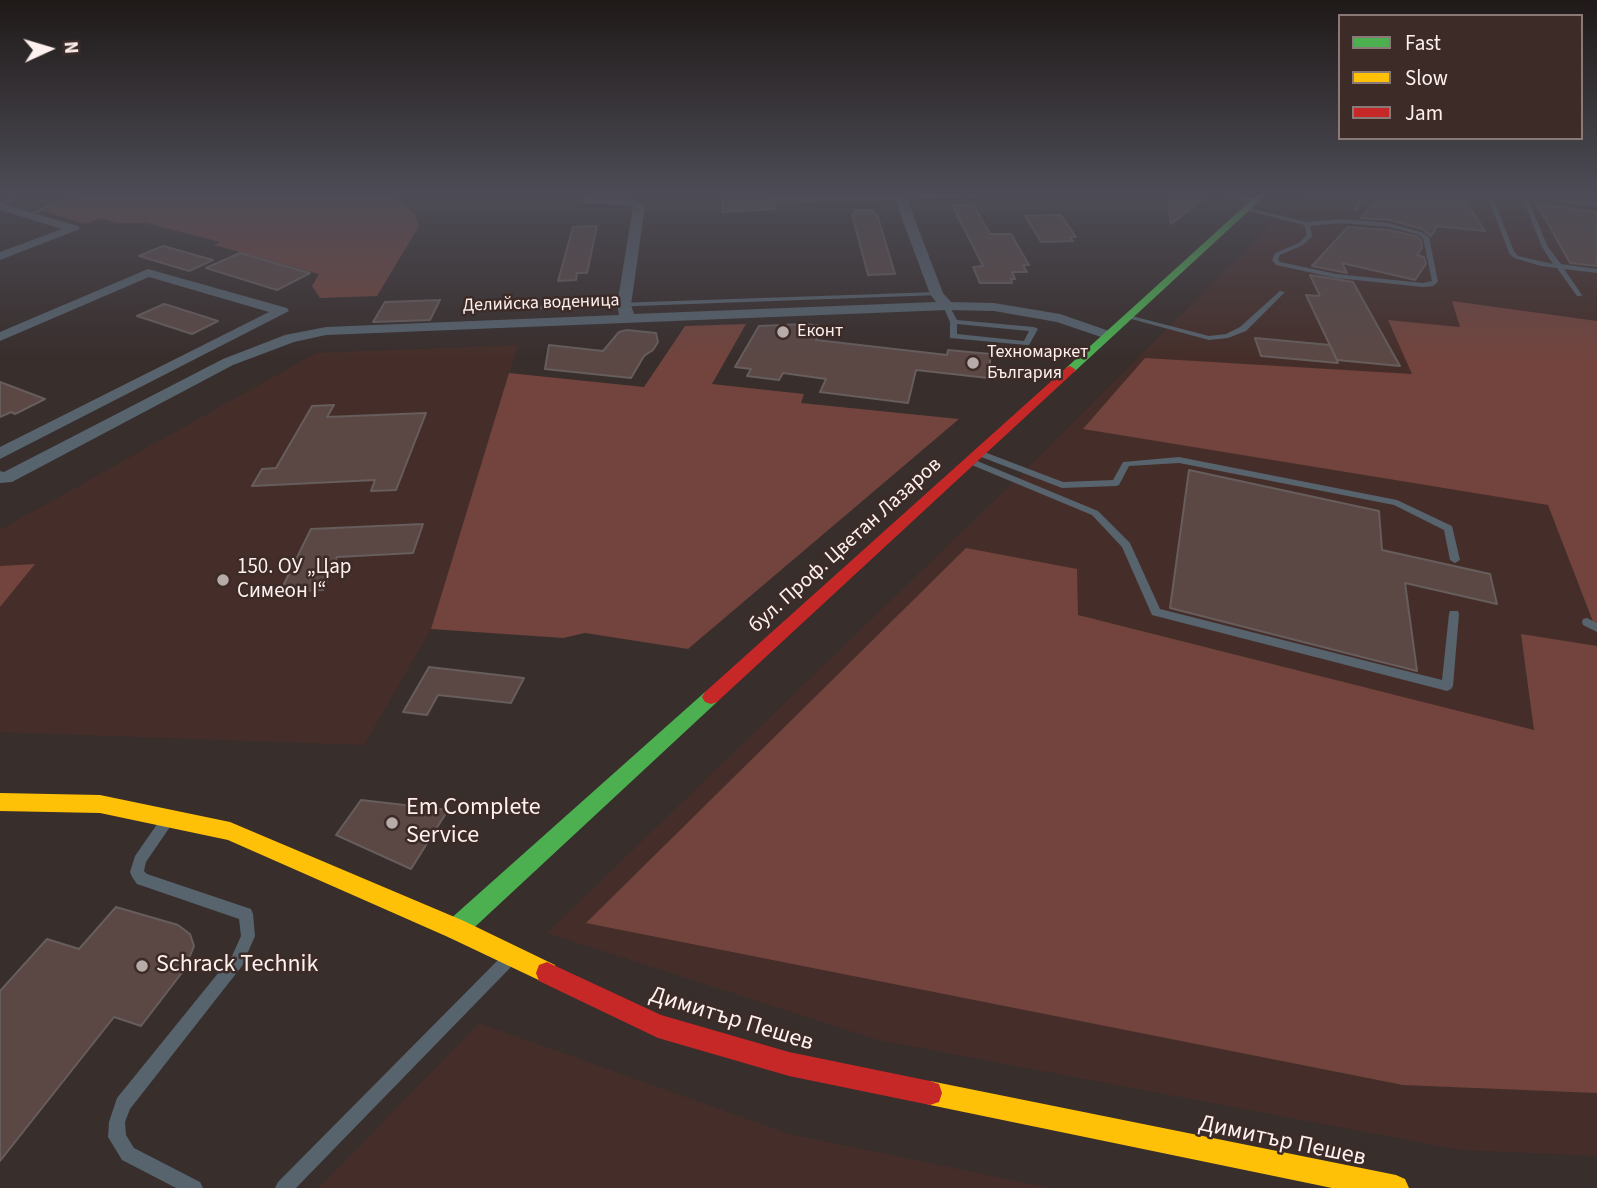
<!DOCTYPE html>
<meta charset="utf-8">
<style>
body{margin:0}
#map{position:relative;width:1597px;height:1188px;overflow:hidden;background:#382e2c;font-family:"Source Sans 3",sans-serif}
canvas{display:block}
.legend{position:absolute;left:1338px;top:14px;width:245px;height:126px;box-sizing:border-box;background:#3d2b27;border:2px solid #8a7a77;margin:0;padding:9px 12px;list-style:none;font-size:21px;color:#fdf0ee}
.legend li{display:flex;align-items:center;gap:14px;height:35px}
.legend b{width:35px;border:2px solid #8a7a77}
.north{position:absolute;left:14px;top:14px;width:70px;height:70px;-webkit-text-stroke:5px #3d2b27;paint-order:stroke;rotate:86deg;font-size:19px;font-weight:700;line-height:28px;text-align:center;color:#fdf0ee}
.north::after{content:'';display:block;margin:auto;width:24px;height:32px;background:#fdf0ee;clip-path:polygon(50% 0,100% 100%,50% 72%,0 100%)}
</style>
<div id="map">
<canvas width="1597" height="1188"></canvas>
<ul class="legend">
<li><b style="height:9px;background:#4caf50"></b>Fast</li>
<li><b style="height:9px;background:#ffc107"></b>Slow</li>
<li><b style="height:9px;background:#c62828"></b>Jam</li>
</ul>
<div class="north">N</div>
</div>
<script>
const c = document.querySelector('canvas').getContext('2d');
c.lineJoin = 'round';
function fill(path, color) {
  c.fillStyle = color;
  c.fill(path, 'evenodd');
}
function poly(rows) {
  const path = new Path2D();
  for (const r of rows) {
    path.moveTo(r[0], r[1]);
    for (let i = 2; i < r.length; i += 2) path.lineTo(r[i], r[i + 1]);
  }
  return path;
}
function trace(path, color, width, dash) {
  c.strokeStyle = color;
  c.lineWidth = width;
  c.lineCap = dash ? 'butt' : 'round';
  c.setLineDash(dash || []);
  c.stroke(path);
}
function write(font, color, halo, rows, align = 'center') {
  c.font = font + ' "Source Sans 3",sans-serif';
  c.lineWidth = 5;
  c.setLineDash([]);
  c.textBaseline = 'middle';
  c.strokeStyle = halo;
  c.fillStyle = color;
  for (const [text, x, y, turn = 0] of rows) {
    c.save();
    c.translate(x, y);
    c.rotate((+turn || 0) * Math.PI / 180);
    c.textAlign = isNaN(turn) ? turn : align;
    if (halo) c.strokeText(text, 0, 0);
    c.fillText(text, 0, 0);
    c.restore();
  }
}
fill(poly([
 [1301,194,1597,194,1597,1156,1461,1150,878,1040,547,933,1033,463],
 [518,345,431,629,364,745,0,732,0,530,316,353],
 [479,1023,789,1134,1050,1188,319,1188]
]), '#452e29');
fill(poly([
 [83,194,391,194,415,214,419,226,377,296,320,298,312,286,319,274,214,245,220,242,146,223,117,223,101,218,85,224,43,211],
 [1452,301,1597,321,1597,632,1548,505,1083,429,1145,358,1412,374,1388,320,1460,327],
 [746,324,712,384,804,394,801,403,959,419,688,649,585,633,563,638,431,629,509,373,644,387,685,326],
 [966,548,1077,569,1078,615,1534,730,1521,634,1597,646,1597,1093,1403,1085,586,923],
 [35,564,0,607,0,566]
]), '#72443d');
const building = poly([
 [722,194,759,194,762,203,775,205,775,209,722,212,722,194],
 [1167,194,1180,194,1206,196,1171,224,1167,194],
 [1383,194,1461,194,1485,231,1437,226,1431,236,1422,229,1390,220,1360,218,1383,194],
 [973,204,990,234,1011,234,1029,265,1023,265,1027,272,1012,272,1015,279,1011,279,1012,283,980,283,973,267,983,266,952,205,973,204],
 [1537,204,1597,212,1597,266,1570,263,1537,204],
 [854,210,872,210,874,214,877,214,895,274,868,275,852,215,855,215,854,210],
 [1061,215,1076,237,1070,237,1073,241,1041,242,1025,216,1061,215],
 [597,226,587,273,577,273,576,280,558,281,573,227,597,226],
 [1348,227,1389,230,1416,236,1421,240,1422,248,1417,255,1424,257,1426,264,1415,280,1342,263,1347,273,1312,266,1348,227],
 [163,246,213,260,189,271,139,256,163,246],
 [240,253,310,273,277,290,206,268,240,253],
 [1310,275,1353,282,1400,366,1337,360,1306,295,1320,296,1310,275],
 [440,300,430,320,373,322,385,302,440,300],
 [164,304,171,306,218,321,192,334,137,316,164,304],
 [805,324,822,326,816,340,947,355,948,350,991,354,988,378,916,370,908,403,820,392,826,379,783,373,779,380,747,376,751,369,735,367,759,326,805,324],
 [627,330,656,333,658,342,653,350,644,356,631,378,545,369,549,345,603,351,619,332,627,330],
 [1255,338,1330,345,1338,363,1261,356,1255,338],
 [0,382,16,388,45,399,15,414,11,412,0,417,0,382],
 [334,405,327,417,426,413,396,490,371,491,375,480,252,486,262,469,276,468,312,406,334,405],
 [1189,470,1379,511,1382,550,1490,574,1497,604,1405,583,1417,671,1170,608,1189,470],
 [423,524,413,553,337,557,323,590,280,592,311,529,423,524],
 [429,667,524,678,511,703,438,695,427,715,403,712,429,667],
 [361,800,448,810,411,869,336,835,361,800],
 [116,907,178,925,190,934,194,946,184,970,141,1026,114,1017,0,1161,0,991,47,939,79,949,116,907]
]);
fill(building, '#5b4845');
trace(building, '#665d5c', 2);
fill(poly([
 [23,194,30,194,0,206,0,202,23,194],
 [75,194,82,194,30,216,25,215,75,194],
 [1361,194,1367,194,1357,211,1353,211,1352,210,1361,194],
 [1581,194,1597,194,1597,198,1584,196,1581,194],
 [1487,195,1543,195,1597,203,1597,207,1543,199,1528,200,1548,247,1561,264,1597,269,1597,273,1564,269,1582,295,1581,296,1577,296,1557,268,1541,266,1514,258,1509,253,1487,195],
 [1493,198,1523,200,1542,247,1553,264,1518,256,1514,251,1493,198],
 [1246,207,1307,222,1341,219,1389,223,1421,232,1429,237,1438,282,1433,286,1423,287,1336,278,1276,265,1272,260,1275,253,1299,243,1307,235,1304,225,1244,210,1244,208,1246,207],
 [1341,223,1389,227,1417,234,1423,238,1432,281,1423,283,1336,274,1280,262,1278,260,1280,255,1303,245,1312,236,1310,226,1341,223],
 [1280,291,1285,292,1246,331,1228,338,1209,340,1124,317,1128,315,1209,336,1226,334,1240,327,1280,291],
 [937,292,939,293,939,295,470,312,466,310,470,308,937,292],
 [945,305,949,305,957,320,1034,327,1038,329,1029,345,1026,345,950,338,950,322,943,306,945,305],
 [957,324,1029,331,1024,341,957,334,957,324],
 [979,450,1063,482,1113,480,1123,462,1179,457,1397,500,1452,526,1460,560,1455,563,1450,560,1444,530,1394,505,1179,463,1129,466,1119,485,1116,486,1062,488,976,455,976,451,979,450],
 [970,458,1098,511,1130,543,1160,609,1442,680,1449,614,1450,611,1458,611,1459,614,1453,686,1451,689,1447,691,1152,615,1122,547,1092,515,967,463,967,459,970,458],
 [1587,618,1597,623,1597,632,1583,625,1582,622,1583,619,1587,618],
 [167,815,172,817,174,821,146,862,144,871,147,874,251,909,253,914,255,936,242,966,130,1109,125,1122,126,1135,134,1148,200,1182,203,1188,176,1188,122,1160,108,1137,109,1122,117,1098,232,956,241,936,239,919,137,884,132,877,130,872,135,856,162,817,167,815],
 [505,956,510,958,512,963,510,968,296,1188,275,1188,278,1182,500,958,505,956]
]), '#57636d');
fill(poly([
 [584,194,594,194,594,198,629,198,645,206,631,305,634,314,936,302,930,294,895,200,768,203,764,202,761,194,772,194,773,196,982,194,977,197,907,199,943,293,951,302,994,303,1060,314,1112,332,1114,335,1107,339,1057,322,994,311,947,310,326,335,294,342,233,365,12,482,0,483,0,471,4,472,223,359,285,335,326,327,619,315,617,305,633,207,627,205,583,204,584,194],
 [1212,194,1237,194,1261,200,1255,203,1218,197,1212,194],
 [0,203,78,226,80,229,0,260,0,252,62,229,0,210,0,203],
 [148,269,287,308,289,311,0,459,0,447,269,312,149,277,0,341,0,332,148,269]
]), '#57636d');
fill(poly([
 [1258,194,1267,194,1074,372,1066,372,1066,368,1258,194],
 [711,690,717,692,720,697,717,702,464,937,456,940,448,937,445,929,448,921,705,692,711,690]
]), '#4caf50');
fill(poly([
 [0,793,100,795,230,822,464,921,555,965,558,973,555,981,547,984,448,937,228,840,100,813,0,811,0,793],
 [930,1081,1396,1175,1405,1179,1409,1188,1332,1188,930,1105,921,1102,918,1093,921,1084,930,1081]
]), '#ffc107');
fill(poly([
 [1070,366,1076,370,1074,372,717,702,711,704,705,702,702,697,705,692,1066,368,1070,366],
 [547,962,661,1015,789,1052,930,1081,939,1084,942,1093,939,1102,930,1105,789,1076,658,1038,539,981,536,973,539,965,547,962]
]), '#c62828');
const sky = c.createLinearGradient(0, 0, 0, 360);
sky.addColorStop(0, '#1f1918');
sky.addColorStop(0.54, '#4d4c56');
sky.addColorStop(1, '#4d4c5600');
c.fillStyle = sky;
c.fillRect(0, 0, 1597, 360);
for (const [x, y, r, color] of [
 [783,332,7,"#b8acaa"],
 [973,363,7,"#b8acaa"],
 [223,580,7,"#b8acaa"],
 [392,823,7,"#b8acaa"],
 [142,966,7,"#b8acaa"]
]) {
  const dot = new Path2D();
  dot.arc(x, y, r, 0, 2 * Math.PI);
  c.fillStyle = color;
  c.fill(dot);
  trace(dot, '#3d2b27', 2.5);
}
write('18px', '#fdf0ee', '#3d2b27', [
 ["Делийска воденица",541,304,-2]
]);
write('18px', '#fdf0ee', '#3d2b27', [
 ["Еконт",797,332],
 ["Техномаркет",987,353],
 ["България",987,374]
], 'left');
write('21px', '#fdf0ee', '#3d2b27', [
 ["бул. Проф. Цветан Лазаров",846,546,-42]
]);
write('21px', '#fdf0ee', '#3d2b27', [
 ["150. ОУ „Цар",237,568],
 ["Симеон I“",237,592]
], 'left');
write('24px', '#fdf0ee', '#3d2b27', [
 ["Em Complete",406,809],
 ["Service",406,837],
 ["Schrack Technik",156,966]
], 'left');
write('24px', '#fdf0ee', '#3d2b27', [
 ["Димитър Пешев",731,1020,17],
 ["Димитър Пешев",1282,1142,12]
]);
</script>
